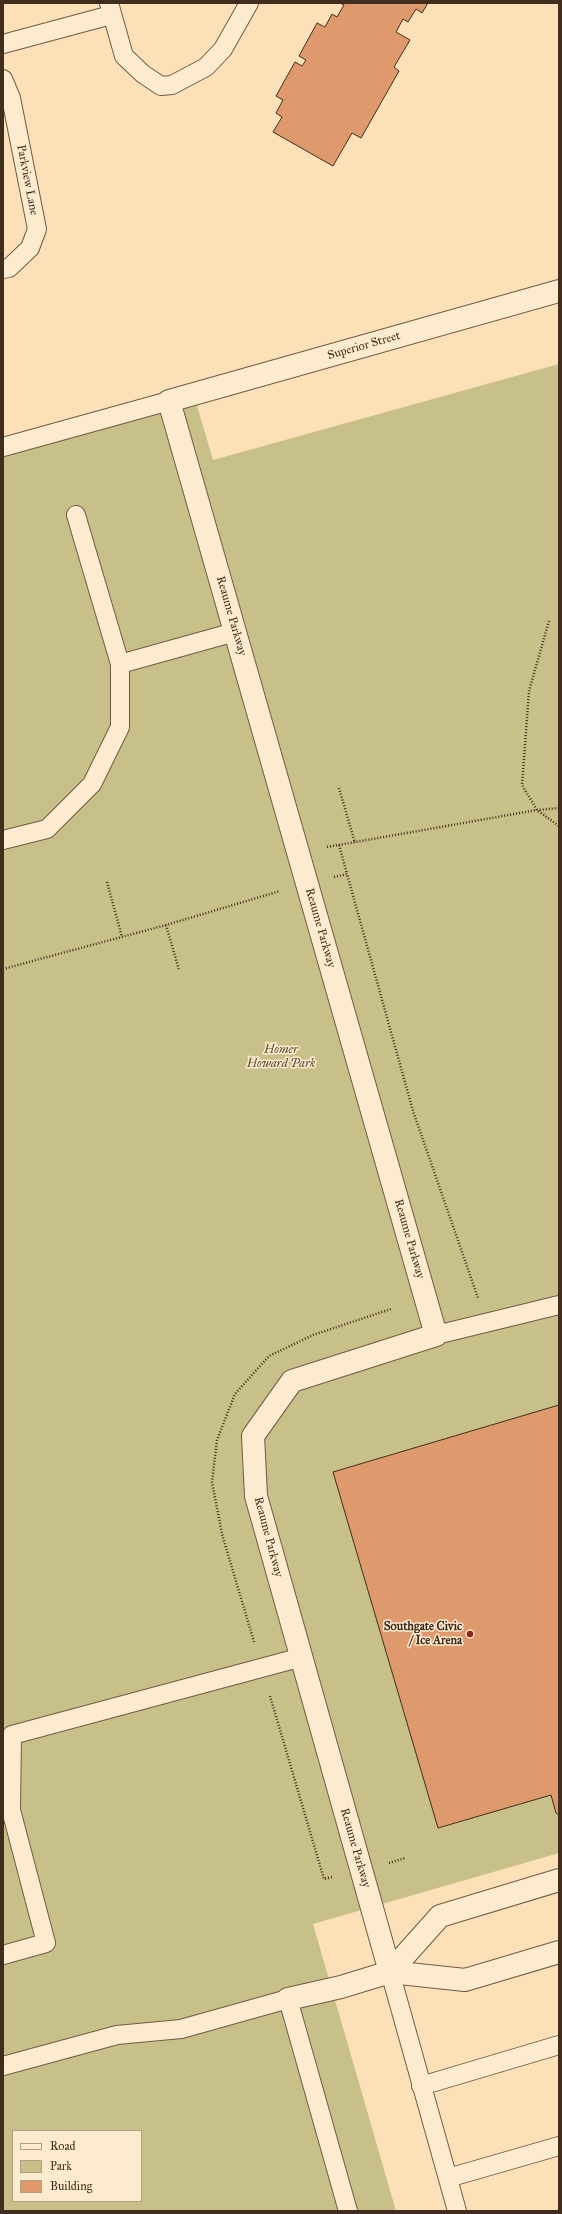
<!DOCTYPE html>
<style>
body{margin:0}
#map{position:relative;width:562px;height:2214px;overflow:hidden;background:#fce0b7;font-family:"IM FELL Great Primer",serif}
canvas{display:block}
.frame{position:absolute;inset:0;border:4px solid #412d1d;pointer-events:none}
.legend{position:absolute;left:12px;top:2130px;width:130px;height:72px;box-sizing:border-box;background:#fdebd0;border:1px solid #b29f88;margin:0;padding:5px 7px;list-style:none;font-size:12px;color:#412d1d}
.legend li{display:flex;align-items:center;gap:8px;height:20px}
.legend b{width:20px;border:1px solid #b29f88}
</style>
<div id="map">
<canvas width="562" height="2214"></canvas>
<div class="frame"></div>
<ul class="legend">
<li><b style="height:5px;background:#fdebd0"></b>Road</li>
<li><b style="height:11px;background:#c7c089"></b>Park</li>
<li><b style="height:11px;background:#de9a6c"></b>Building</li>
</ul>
</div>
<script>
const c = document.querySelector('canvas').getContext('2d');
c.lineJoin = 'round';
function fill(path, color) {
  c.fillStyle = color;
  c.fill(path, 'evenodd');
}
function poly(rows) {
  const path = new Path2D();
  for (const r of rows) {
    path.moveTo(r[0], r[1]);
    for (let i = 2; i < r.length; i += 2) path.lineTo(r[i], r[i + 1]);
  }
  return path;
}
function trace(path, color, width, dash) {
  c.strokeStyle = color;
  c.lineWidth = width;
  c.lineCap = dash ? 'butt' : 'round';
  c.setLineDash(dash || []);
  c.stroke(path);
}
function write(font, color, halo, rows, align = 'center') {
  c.font = font + ' "IM FELL Great Primer",serif';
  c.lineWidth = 3;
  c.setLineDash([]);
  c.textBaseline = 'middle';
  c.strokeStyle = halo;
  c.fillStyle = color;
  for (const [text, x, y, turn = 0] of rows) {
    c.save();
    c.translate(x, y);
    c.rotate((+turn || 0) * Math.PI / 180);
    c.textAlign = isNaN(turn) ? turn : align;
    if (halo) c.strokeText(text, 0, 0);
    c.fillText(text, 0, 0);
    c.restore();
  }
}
fill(poly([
 [559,364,559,1853,313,1924,396,2211,3,2211,3,452,195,399,213,460],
 [13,2131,141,2131,141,2201,13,2201]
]), '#c7c089');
const building = poly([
 [340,3,428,3,422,13,416,9,408,22,403,19,396,32,410,40,394,67,399,71,361,138,352,133,333,166,273,132,282,117,276,113,283,100,276,96,295,62,302,66,306,60,299,56,317,23,325,27,332,14,337,17,344,5,340,3],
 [559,1405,559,1815,556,1813,551,1795,438,1828,333,1472,559,1405]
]);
fill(building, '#de9a6c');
trace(building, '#412d1d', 1);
const service = poly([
 [109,3,124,56,143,74,161,86,172,85,206,67,223,49,249,3],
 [3,44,111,15],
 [3,79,11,98,37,229,30,248,9,268,3,269],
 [3,447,169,401],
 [120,664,235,632],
 [3,840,47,829,92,784,120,727,120,664,76,515],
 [436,1335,559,1305],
 [3,1955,46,1943,11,1810,12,1735,302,1657],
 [390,1972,457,2211],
 [3,2066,117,2035,181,2029,288,1999,348,2211],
 [421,2086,559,2045],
 [448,2178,559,2146]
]);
const minor = poly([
 [390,1972,256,1496,253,1436,292,1381,436,1335,169,401,559,291],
 [390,1972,440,1916,559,1880],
 [288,1999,341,1987,390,1972,465,1980,559,1952]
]);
trace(service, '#705a44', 20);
trace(minor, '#705a44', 24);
trace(poly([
 [549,621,529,691,522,785,537,810,559,826],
 [339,788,355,843],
 [339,845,347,874],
 [327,847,537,810,559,808],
 [334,877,347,874,413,1111,478,1298],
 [107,882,122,937],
 [166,925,179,970],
 [3,969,166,925,280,891],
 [254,1642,222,1534,212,1482,217,1440,235,1394,269,1356,313,1335,391,1309],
 [270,1696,324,1879,332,1877],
 [389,1863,405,1858]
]), '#412d1d', 2.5, [1, 2]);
trace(service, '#fdebd0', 18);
trace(minor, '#fdebd0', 22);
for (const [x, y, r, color] of [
 [470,1634,4,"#8f2418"]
]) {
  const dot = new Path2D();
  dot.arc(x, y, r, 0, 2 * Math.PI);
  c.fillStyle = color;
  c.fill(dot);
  trace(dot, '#fdebd0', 1.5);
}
write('12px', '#412d1d', '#fdebd0', [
 ["Parkview Lane",27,180,79],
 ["Superior Street",364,346,-16],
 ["Reaume Parkway",231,616,74],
 ["Reaume Parkway",320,928,74],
 ["Reaume Parkway",409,1239,74],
 ["Reaume Parkway",268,1537,75],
 ["Reaume Parkway",355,1848,74]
]);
write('italic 12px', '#5c4a33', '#fdebd0', [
 ["Homer",281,1050],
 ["Howard Park",281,1064]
]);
write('bold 12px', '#412d1d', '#fdebd0', [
 ["Southgate Civic",462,1627],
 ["/ Ice Arena",462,1641]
], 'right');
</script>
